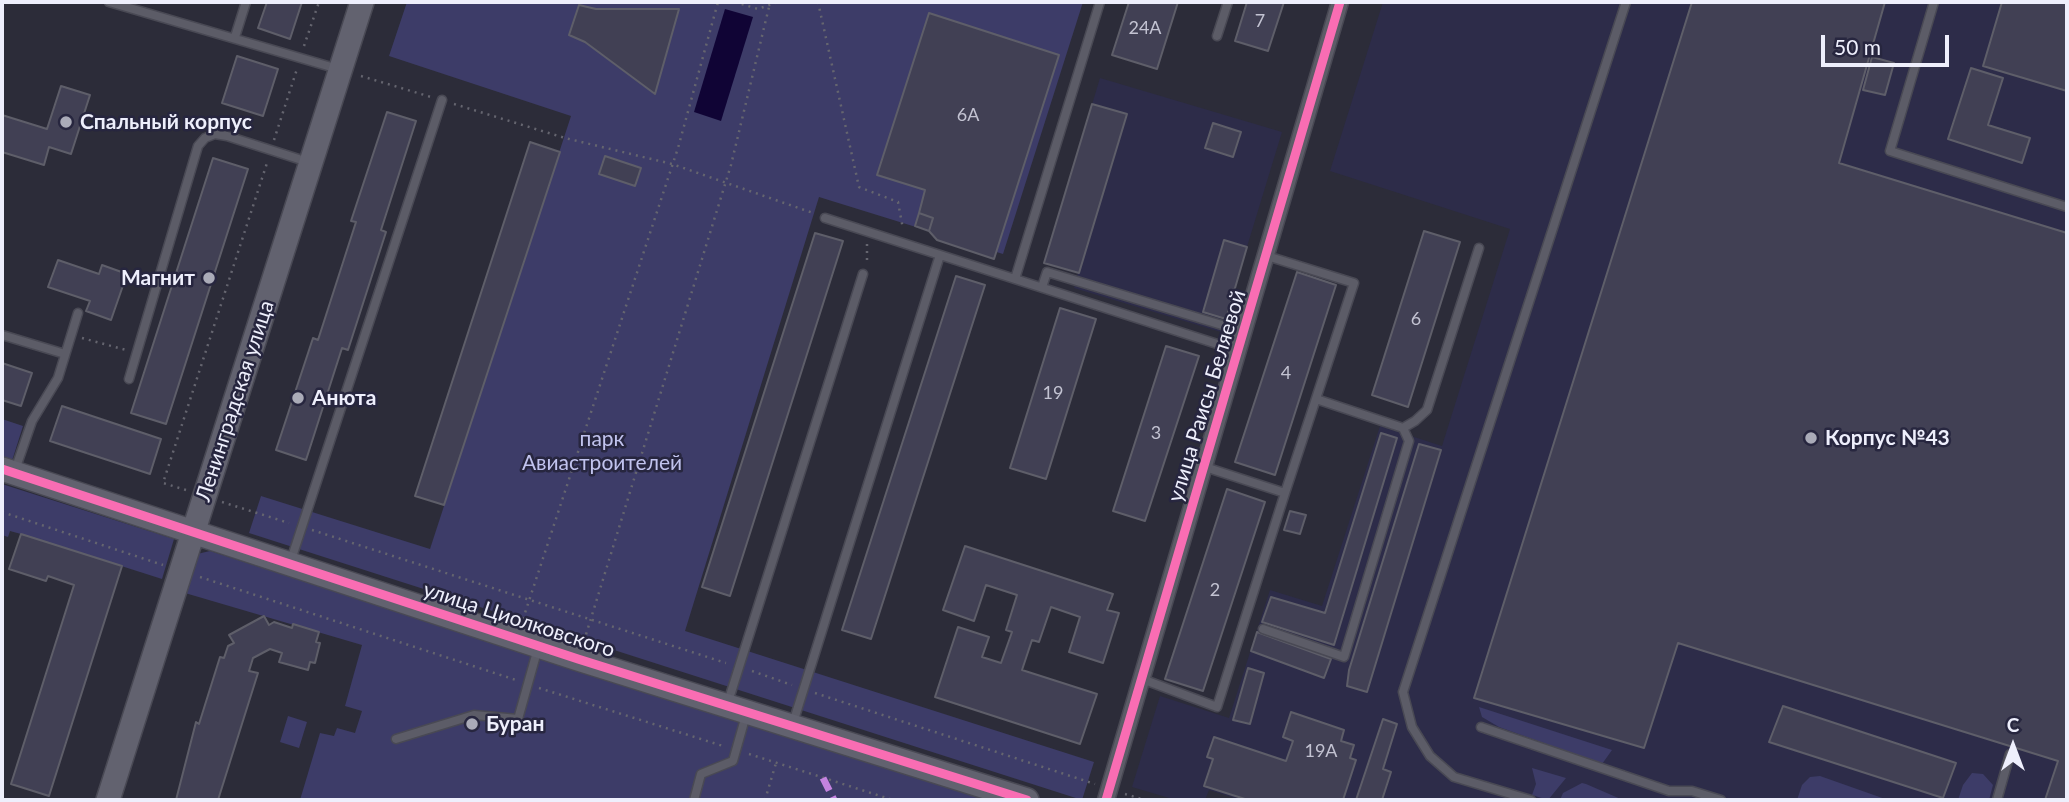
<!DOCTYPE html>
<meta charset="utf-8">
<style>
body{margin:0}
#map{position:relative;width:2069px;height:802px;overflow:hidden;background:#2c2c39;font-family:Lato,sans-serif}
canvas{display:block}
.frame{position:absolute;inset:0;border:4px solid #eeeffc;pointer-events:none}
.north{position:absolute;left:1978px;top:711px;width:70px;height:70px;-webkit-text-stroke:5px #27263f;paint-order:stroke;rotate:0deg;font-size:19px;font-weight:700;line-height:28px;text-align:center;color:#eeeffc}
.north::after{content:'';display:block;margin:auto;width:24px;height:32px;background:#eeeffc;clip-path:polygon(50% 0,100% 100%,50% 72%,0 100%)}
.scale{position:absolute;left:1821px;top:35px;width:128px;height:32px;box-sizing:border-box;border:4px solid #eeeffc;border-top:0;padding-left:9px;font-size:21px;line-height:24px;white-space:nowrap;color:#eeeffc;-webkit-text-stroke:5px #27263f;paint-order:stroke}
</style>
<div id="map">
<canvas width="2069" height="802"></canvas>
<div class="frame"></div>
<div class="north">С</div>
<div class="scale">50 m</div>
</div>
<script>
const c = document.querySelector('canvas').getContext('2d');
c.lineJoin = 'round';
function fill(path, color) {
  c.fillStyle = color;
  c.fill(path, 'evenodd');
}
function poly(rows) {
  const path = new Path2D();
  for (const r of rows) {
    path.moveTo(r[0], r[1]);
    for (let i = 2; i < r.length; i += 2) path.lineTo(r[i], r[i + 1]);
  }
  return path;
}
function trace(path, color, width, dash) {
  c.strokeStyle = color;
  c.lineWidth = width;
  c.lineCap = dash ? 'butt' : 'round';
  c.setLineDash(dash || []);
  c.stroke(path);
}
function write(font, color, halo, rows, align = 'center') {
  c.font = font + ' Lato,sans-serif';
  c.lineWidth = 5;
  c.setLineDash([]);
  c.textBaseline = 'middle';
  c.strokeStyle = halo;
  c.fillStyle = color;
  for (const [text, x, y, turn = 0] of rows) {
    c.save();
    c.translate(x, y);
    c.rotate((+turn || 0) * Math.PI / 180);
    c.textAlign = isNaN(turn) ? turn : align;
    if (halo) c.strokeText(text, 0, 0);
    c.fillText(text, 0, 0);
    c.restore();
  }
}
fill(poly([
 [1383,2,2067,2,2067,800,1241,800,1209,790,1205,800,1176,800,1132,787,1160,696,1229,718,1270,590,1322,606,1380,426,1442,446,1510,229,1330,171],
 [1100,78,1282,132,1221,332,1074,288,1078,273,1044,263]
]), '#2d2c49');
fill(poly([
 [407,2,1083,2,1003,254,819,197,685,631,1094,762,1082,800,249,533,261,496,430,549,571,116,389,56],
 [2,419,23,426,11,464,2,461],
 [2,484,174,539,162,579,21,534,10,531,8,537,2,535],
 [210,551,729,718,991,800,300,800,320,733,334,736,337,728,355,733,362,711,345,706,362,645,185,593,197,554],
 [1479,707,1612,750,1602,764,1499,727,1482,717],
 [288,716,307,722,299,748,280,742],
 [1532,768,1566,778,1548,800,1532,795,1536,784],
 [1972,773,1983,774,1993,785,1989,800,1958,800,1963,785],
 [1820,776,1888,800,1797,800,1802,785,1810,777],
 [1582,783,1586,784,1623,800,1560,800,1563,793]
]), '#3d3c68');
fill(poly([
 [725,9,753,17,721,121,694,112]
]), '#100435');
const building = poly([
 [267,2,302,2,290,39,258,28,267,2],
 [1129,2,1178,2,1157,69,1112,55,1129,2],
 [1247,2,1284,2,1268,51,1235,41,1247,2],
 [1692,2,1885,2,1839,163,2067,233,2067,800,2045,800,2058,761,1678,643,1644,748,1474,698,1692,2],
 [2002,2,2067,2,2067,91,1983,66,2002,2],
 [579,5,596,9,679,9,655,94,585,42,569,35,579,5],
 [929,13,1059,55,994,259,937,240,929,231,933,218,919,213,925,190,877,175,929,13],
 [237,56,278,69,263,116,222,103,237,56],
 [1872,57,1894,63,1885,95,1863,90,1872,57],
 [1971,68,2003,78,1988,125,2030,138,2022,163,1948,139,1971,68],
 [61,86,90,95,71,154,49,147,44,165,2,152,2,115,47,129,61,86],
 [1092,104,1127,114,1079,273,1044,263,1092,104],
 [387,112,416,121,381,230,386,232,348,350,342,348,306,460,276,450,313,338,318,340,356,222,351,221,387,112],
 [1213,123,1241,132,1233,157,1205,148,1213,123],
 [530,142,560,152,444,505,415,496,530,142],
 [605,156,641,168,635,186,599,174,605,156],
 [213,158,248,169,166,424,131,413,213,158],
 [919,213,933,218,929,231,915,226,919,213],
 [1424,231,1460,242,1408,407,1372,395,1424,231],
 [815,233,843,241,730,596,702,587,815,233],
 [1224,240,1247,247,1226,319,1203,312,1224,240],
 [58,260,99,274,102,265,127,274,111,320,86,311,90,301,48,287,58,260],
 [1297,272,1336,285,1275,475,1235,462,1297,272],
 [956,276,985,285,871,639,842,630,956,276],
 [1060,308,1096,319,1046,479,1010,468,1060,308],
 [1166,346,1199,356,1145,521,1113,511,1166,346],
 [2,363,32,373,21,406,2,400,2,363],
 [62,406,161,439,150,474,50,441,62,406],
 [1381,433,1397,438,1334,645,1262,622,1271,597,1325,613,1381,433],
 [1419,444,1441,450,1367,692,1347,686,1349,670,1419,444],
 [1227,489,1265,502,1203,691,1165,679,1227,489],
 [1290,511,1306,515,1300,534,1284,530,1290,511],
 [21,534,122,566,49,796,11,784,74,585,48,576,46,581,9,569,21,534],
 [965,546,1113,594,1107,610,1119,613,1103,663,1069,652,1080,617,1051,607,1039,642,1032,640,1022,670,1097,694,1080,744,935,697,958,627,989,637,982,657,1001,663,1012,632,1006,630,1017,595,986,585,974,621,943,610,965,546],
 [264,616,269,625,274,622,292,628,293,624,319,632,316,642,320,643,315,663,310,662,308,670,279,662,282,653,270,649,253,658,249,671,258,673,218,800,176,800,196,722,199,724,220,657,224,658,228,646,234,643,229,635,264,616],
 [1257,632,1331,659,1324,678,1251,651,1257,632],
 [1248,668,1264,673,1250,724,1233,720,1248,668],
 [1783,706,1956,763,1943,798,1769,742,1783,706],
 [1291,712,1344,730,1341,741,1354,745,1350,758,1356,760,1343,800,1248,800,1204,786,1213,759,1207,757,1214,737,1286,761,1293,741,1283,737,1291,712],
 [1383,719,1397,724,1383,769,1391,772,1382,800,1356,800,1383,719]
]);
fill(building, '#414054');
trace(building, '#5e5e69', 2);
const lane = poly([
 [109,2,338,69],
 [1934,2,1890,151,2067,207],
 [1217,36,1228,2],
 [235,37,246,2],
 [825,218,1239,351],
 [1267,256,1354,283,1285,493],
 [1015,279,1100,2],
 [1042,287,1047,272,1245,332],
 [2,335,65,354],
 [129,379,198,146,205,138,215,134,227,136,308,162],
 [1316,399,1403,428,1415,421,1427,410,1479,248],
 [15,470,32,421,58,378,78,313],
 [290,563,442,100],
 [1263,629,1344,657,1409,441,1403,428],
 [1142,679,1217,707,1285,493,1205,467],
 [728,702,863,274],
 [793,723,940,255],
 [1481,727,1669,791,1692,791,1721,800],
 [396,739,474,715,518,719,538,648],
 [694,800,701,774,733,761,746,715],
 [1531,800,1454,777,1430,756,1412,727,1403,692,1626,2],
 [1997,800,2010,754]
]);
const street = poly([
 [1106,800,1340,2]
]);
const secondary = poly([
 [2,469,578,659,1027,800],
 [108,800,362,2]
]);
trace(lane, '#494954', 11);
trace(street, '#494954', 19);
trace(secondary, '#494954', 26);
trace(poly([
 [735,2,758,9,778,2],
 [818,2,859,187,898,202,903,229],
 [304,46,319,2],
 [361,76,431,97],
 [454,104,565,138,672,164,813,213],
 [274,140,297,69],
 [867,244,867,261],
 [82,338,126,350],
 [186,490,163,483,267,163],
 [222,502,289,523],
 [2,512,163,565],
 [312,530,726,663],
 [200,577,516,680],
 [523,619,678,148,718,2],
 [584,641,731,165,769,7],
 [752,671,792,685],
 [539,688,723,746],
 [815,693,1095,784],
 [749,754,893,800],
 [1125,794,1145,800],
 [765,800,776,763]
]), '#65656f', 2.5, [2, 5]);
trace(lane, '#5c5c67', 8);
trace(street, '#5c5c67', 16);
trace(secondary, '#62626f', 23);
trace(poly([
 [823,778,834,800]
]), '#c483df', 7, [14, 7]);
trace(poly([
 [2,469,578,659,1027,800],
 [1106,800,1340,2]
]), '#f96db3', 9);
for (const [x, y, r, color] of [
 [66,122,7,"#aaabb8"],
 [209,278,7,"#aaabb8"],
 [298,398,7,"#aaabb8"],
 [1811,438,7,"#aaabb8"],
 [472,724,7,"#aaabb8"]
]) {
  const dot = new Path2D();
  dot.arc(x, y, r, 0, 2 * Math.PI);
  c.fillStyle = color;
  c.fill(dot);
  trace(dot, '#27263f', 2.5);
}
write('18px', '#c3c3d2', null, [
 ["7",1260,21],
 ["24А",1145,28],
 ["6А",968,115],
 ["6",1416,319],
 ["4",1286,373],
 ["19",1053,393],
 ["3",1156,433],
 ["2",1215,590],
 ["19А",1321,751]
]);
write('bold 21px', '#eeeffc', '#27263f', [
 ["Спальный корпус",80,122],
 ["Магнит",195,278,"right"],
 ["Анюта",312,398],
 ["Корпус №43",1825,438],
 ["Буран",486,724]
], 'left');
write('21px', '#eeeffc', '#27263f', [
 ["улица Раисы Беляевой",1207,396,-73],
 ["Ленинградская улица",235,401,-72],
 ["улица Циолковского",519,620,18]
]);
write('21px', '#c1c3ee', '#27263f', [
 ["парк",602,439],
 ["Авиастроителей",602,463]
]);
</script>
